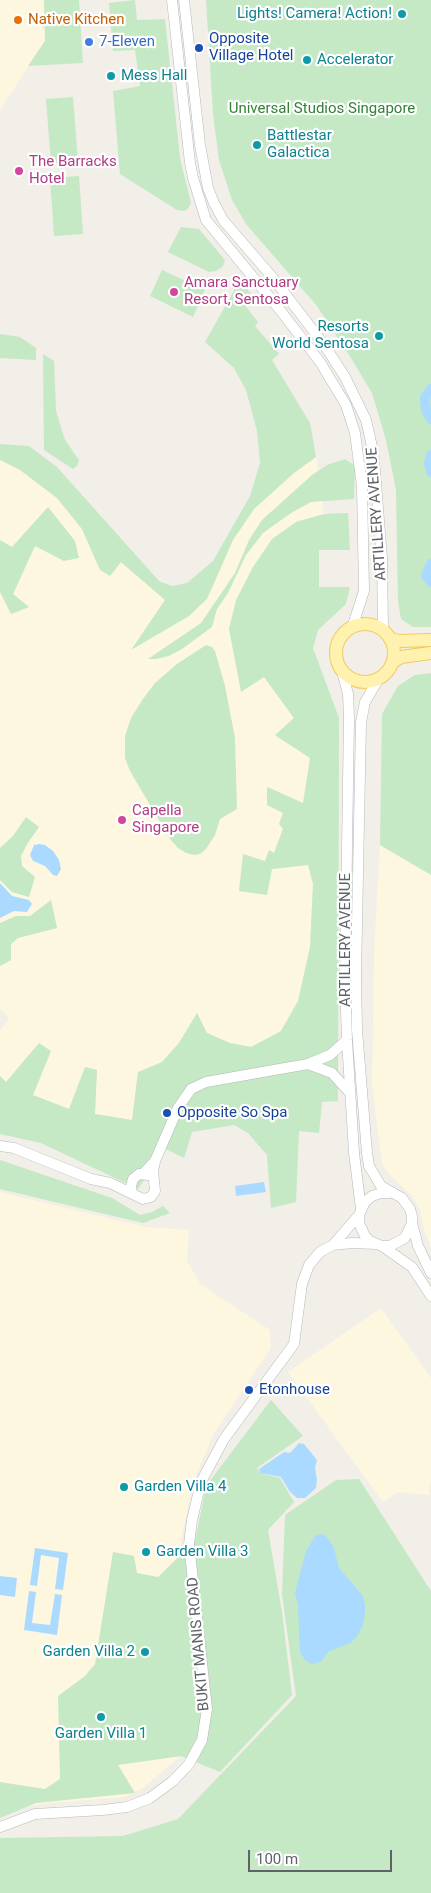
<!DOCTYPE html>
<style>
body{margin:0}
#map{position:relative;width:431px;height:1893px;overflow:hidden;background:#f1efe8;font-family:Roboto,sans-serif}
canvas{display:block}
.scale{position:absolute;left:248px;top:1850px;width:144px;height:22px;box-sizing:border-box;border:2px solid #5f6368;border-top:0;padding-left:6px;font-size:15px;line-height:18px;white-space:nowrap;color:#5f6368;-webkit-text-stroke:4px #fff;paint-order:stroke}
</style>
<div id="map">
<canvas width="431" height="1893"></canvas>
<div class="scale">100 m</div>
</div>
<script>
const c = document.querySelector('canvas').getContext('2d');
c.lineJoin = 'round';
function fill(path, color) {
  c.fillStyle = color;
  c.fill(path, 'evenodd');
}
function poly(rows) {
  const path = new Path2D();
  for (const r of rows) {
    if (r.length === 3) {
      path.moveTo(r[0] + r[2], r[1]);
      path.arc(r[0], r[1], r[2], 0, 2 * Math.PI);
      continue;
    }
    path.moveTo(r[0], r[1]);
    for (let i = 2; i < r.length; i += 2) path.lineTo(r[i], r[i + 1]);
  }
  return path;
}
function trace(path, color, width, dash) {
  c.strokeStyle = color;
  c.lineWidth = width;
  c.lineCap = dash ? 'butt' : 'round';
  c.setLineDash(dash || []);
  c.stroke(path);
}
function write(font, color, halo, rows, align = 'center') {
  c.font = font + ' Roboto,sans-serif';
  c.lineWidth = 4.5;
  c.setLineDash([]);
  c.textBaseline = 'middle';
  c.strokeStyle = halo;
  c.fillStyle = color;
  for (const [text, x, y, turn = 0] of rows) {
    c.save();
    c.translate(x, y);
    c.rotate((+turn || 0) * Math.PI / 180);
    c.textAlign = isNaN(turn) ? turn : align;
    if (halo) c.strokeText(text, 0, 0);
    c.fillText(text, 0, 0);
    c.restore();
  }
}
fill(poly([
 [0,0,44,0,45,41,0,110],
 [316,457,324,514,296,522,241,691,264,677,294,718,275,736,310,758,303,803,268,787,283,813,283,828,274,853,269,850,265,861,243,854,239,891,267,895,271,869,308,865,313,884,310,947,298,1001,281,1031,251,1047,230,1043,207,1033,197,1013,179,1043,162,1062,138,1072,132,1120,95,1114,97,1070,85,1067,69,1110,33,1095,51,1051,6,1082,0,1076,0,1031,9,1019,2,1009,0,1010,0,966,11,960,11,944,18,938,57,928,51,900,30,916,16,917,0,923,0,880,12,892,22,866,21,856,27,844,39,828,26,817,13,836,0,848,0,592,11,614,29,607,13,594,35,546,64,561,75,541,12,547,0,540,0,460,20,470,57,498,82,529,100,570,120,562,166,600,132,649,207,599,233,540,254,509,294,473],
 [380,845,431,875,431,1248,424,1229,420,1209,413,1197,388,1173,382,1163,372,1086,374,953],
 [0,1192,145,1227,189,1230,187,1261,201,1285,270,1330,271,1348,214,1433,193,1482,181,1540,184,1581,199,1688,177,1759,144,1787,125,1797,48,1803,11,1809,0,1815],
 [381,1308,431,1378,431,1477,429,1495,398,1492,383,1502,288,1372]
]), '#fef7e0');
fill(poly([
 [44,0,79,0,83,63,28,66,45,41],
 [135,0,137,20,165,19,180,158,191,203,188,209,184,211,177,210,120,174,113,91,140,86,135,50,113,51,109,3],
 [206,0,431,0,431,627,413,627,401,619,398,601,396,490,386,440,372,393,351,358,317,306,246,224,232,200,219,160,213,114],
 [73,97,78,162,51,164,46,99],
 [79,176,83,234,54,236,50,178],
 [181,227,199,229,225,260,223,266,216,271,209,272,168,252],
 [162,270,205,290,193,317,150,296],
 [240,280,252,295,243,303,258,322,255,326,279,354,272,360,310,423,316,457,294,473,254,509,233,540,207,599,189,616,131,650,165,600,121,562,110,576,100,570,82,529,57,498,20,470,0,460,0,444,29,446,57,467,159,581,172,586,187,583,213,561,250,496,260,463,257,431,246,390,234,368,205,342],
 [0,334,20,337,36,348,36,360,0,358],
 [43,354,54,361,56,411,65,440,79,460,77,466,73,469,44,450],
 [345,459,354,465,355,470,354,499,311,502,291,513,263,533,246,555,228,593,217,609,212,627,182,649,169,656,156,659,148,659,201,623,235,573,249,540,262,520,312,475,327,465],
 [48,507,75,541,79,558,64,561,35,546,13,594,29,607,11,614,0,592,0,540,12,547],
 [348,513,350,550,319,550,319,587,350,587,346,604,318,630,313,648,339,718,338,1101,322,1102,319,1133,299,1131,296,1202,271,1208,267,1155,248,1133,234,1125,192,1132,184,1158,166,1149,138,1189,41,1143,0,1134,0,1076,6,1082,39,1043,51,1051,33,1095,69,1109,85,1067,97,1070,95,1114,132,1120,138,1072,162,1062,179,1043,197,1013,207,1033,230,1043,251,1047,281,1031,298,1001,310,947,313,884,308,865,272,869,267,895,239,891,243,854,265,861,269,850,274,853,283,829,279,824,283,813,267,805,267,787,303,803,310,758,275,735,294,718,264,677,241,692,229,629,236,600,253,567,272,539,296,522,324,514],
 [206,645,212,647,215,651,225,686,235,738,237,809,220,819,215,835,206,849,200,854,194,855,186,853,178,848,170,839,130,771,125,758,125,736,131,718,143,699,155,683,177,664],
 [431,673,431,875,380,845,382,714,398,686,415,675],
 [26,817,39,827,27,844,21,856,22,866,35,877,29,897,12,892,0,880,0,848,13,836],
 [51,900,57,928,18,938,11,944,11,960,0,966,0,923,16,916,30,916],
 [0,1160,112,1198,140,1215,152,1212,163,1206,170,1213,143,1223,0,1189],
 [271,1400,303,1436,257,1468,260,1473,280,1478,294,1502,268,1530,282,1612,292,1695,220,1772,181,1756,118,1765,135,1793,36,1803,0,1818,0,1782,45,1789,60,1779,58,1696,85,1676,95,1664,113,1552,134,1556,137,1573,158,1577,195,1541,206,1486],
 [359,1479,431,1591,431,1893,0,1893,0,1838,123,1836,178,1819,296,1696,282,1594,285,1515,336,1480]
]), '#c5e8c5');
fill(poly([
 [40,844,45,845,53,851,59,860,61,869,57,876,53,875,45,866,33,861,30,855,34,845],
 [0,883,12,896,29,900,32,904,27,912,14,911,0,918],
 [264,1182,266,1192,236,1196,235,1186],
 [299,1443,304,1444,317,1460,315,1468,317,1480,316,1488,305,1498,297,1498,290,1492,281,1477,260,1473,259,1469,284,1452,290,1453],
 [322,1534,328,1538,334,1548,339,1568,363,1596,365,1605,365,1614,363,1625,358,1635,350,1643,328,1652,321,1662,312,1664,305,1660,300,1652,298,1605,295,1593,306,1551,316,1535],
 [35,1548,68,1553,63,1590,55,1589,59,1558,41,1555,37,1586,30,1585],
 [0,1576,17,1578,15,1597,0,1595],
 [29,1591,36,1592,32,1623,50,1625,55,1594,62,1595,57,1635,24,1630]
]), '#aadaff');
trace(poly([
 [431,389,425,398,426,410,431,419],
 [431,455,429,464,431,472],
 [431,564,426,576,431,582]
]), '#aadaff', 10);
const minor = poly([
 [172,0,190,163,193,178,206,220,280,310,320,362,346,405,355,433,362,486,364,591,352,628],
 [184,0,200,145,208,188,214,203,223,220,273,278,325,346,345,377,366,420,373,451,375,471,382,558,383,631],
 [342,671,348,694,349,718,345,980,347,1040,354,1153,361,1209],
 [378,680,365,702,361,722,356,976,357,1030,367,1153,369,1166,381,1186,402,1198,410,1209,412,1216,412,1223,405,1238,390,1246,382,1246,370,1241,365,1236,359,1223,359,1215,365,1202,372,1196,381,1193,390,1193],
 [308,1064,332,1073,350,1093],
 [0,1146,14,1148,91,1179,110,1183,143,1199,151,1197,155,1191,153,1171,155,1162],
 [143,1174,155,1161,178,1108,191,1089,206,1082,308,1064,330,1055,347,1040],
 [132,1193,131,1186,133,1179,139,1174,148,1175],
 [412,1223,418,1246,431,1273],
 [333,1245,352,1243,376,1244],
 [382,1246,412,1267,431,1296],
 [0,1827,35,1814,103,1810,127,1807,150,1798,173,1781,189,1764,202,1740,207,1709,189,1544,192,1520,201,1482,224,1439,294,1344,302,1284,309,1265,320,1252,333,1245,359,1215]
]);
const major = poly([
 [365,653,29],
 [390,639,400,641,431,640],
 [393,662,401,657,431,653]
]);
trace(minor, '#b5b8bc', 11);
trace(major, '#f2c960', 14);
trace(minor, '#fff', 10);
trace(major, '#fff2af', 12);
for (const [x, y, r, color] of [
 [402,14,5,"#0f9aa8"],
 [18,20,5,"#e8710a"],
 [89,42,5,"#3f7fe0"],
 [199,48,5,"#1a4fb4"],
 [307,60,5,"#0f9aa8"],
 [111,76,5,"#0f9aa8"],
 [257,145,5,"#0f9aa8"],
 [19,171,5,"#d1479c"],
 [174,292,5,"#d1479c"],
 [379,336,5,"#0f9aa8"],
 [122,820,5,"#d1479c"],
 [167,1113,5,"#1a4fb4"],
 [249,1390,5,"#1a4fb4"],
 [124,1487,5,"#0f9aa8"],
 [146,1552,5,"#0f9aa8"],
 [145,1652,5,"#0f9aa8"],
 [101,1717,5,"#0f9aa8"]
]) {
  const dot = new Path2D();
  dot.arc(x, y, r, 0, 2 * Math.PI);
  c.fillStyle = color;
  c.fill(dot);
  trace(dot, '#fff', 2);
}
write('15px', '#0d838f', '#fff', [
 ["Lights! Camera! Action!",392,14,"right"],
 ["Accelerator",317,60],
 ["Mess Hall",121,76],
 ["Battlestar",267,136],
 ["Galactica",267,153],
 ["Resorts",369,327,"right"],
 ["World Sentosa",369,344,"right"],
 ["Garden Villa 4",134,1487],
 ["Garden Villa 3",156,1552],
 ["Garden Villa 2",135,1652,"right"],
 ["Garden Villa 1",101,1734,"center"]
], 'left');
write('15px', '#c56008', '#fff', [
 ["Native Kitchen",28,20]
], 'left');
write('15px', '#164399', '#fff', [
 ["Opposite",209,39],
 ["Village Hotel",209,56],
 ["Opposite So Spa",177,1113],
 ["Etonhouse",259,1390]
], 'left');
write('15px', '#366cbe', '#fff', [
 ["7-Eleven",99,42]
], 'left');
write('15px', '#348238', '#fff', [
 ["Universal Studios Singapore",322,109]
]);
write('15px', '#b23c85', '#fff', [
 ["The Barracks",29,162],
 ["Hotel",29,179],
 ["Amara Sanctuary",184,283],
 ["Resort, Sentosa",184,300],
 ["Capella",132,811],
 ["Singapore",132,828]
], 'left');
write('15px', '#5f6368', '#fff', [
 ["ARTILLERY AVENUE",377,514,-94],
 ["ARTILLERY AVENUE",346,940,-90],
 ["BUKIT MANIS ROAD",199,1644,-95]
]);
</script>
